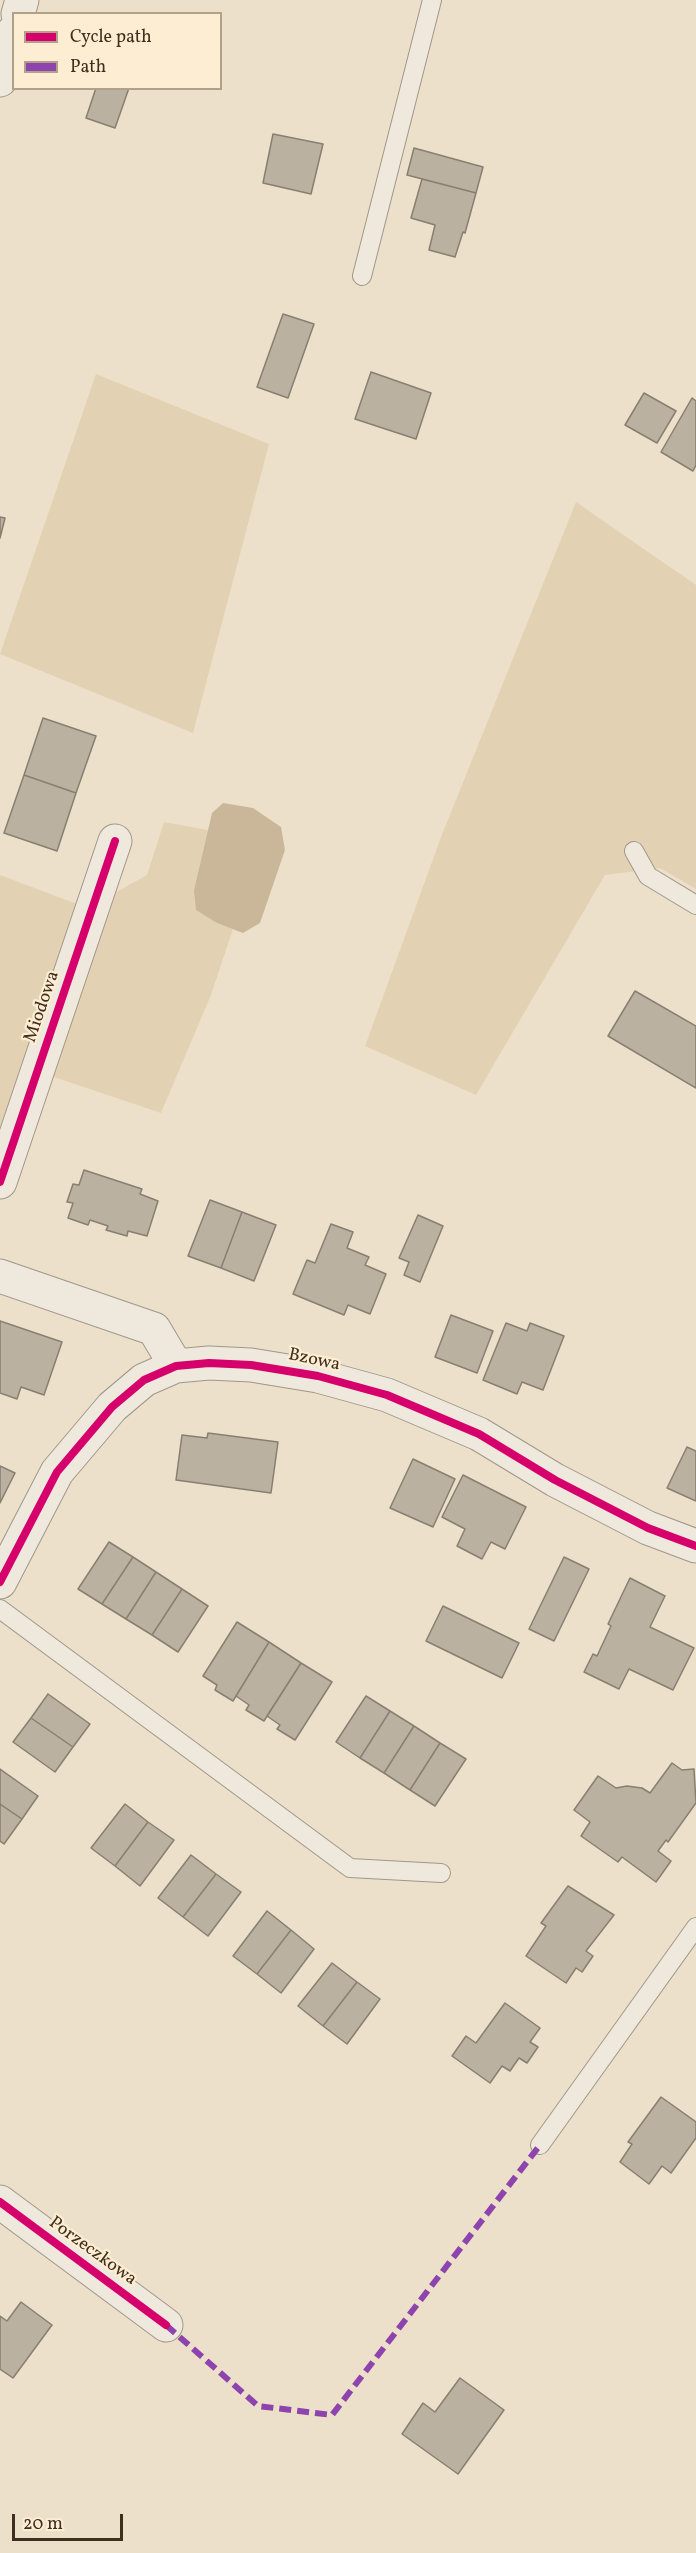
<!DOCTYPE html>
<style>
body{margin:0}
#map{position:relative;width:696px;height:2553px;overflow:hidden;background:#ede0ca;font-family:Vollkorn,serif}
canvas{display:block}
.legend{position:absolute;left:12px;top:12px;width:210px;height:78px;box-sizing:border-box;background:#fcedd3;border:2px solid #b1a18b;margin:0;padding:8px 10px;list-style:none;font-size:18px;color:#402f1e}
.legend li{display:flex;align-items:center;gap:12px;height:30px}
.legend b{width:30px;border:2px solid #b1a18b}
.scale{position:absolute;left:12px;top:2514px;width:111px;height:27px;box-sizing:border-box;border:3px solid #402f1e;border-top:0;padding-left:8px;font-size:18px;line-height:21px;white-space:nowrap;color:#402f1e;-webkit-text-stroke:4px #fcedd3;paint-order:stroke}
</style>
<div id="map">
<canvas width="696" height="2553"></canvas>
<ul class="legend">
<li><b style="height:8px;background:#d6006c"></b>Cycle path</li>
<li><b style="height:8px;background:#8e44ad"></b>Path</li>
</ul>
<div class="scale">20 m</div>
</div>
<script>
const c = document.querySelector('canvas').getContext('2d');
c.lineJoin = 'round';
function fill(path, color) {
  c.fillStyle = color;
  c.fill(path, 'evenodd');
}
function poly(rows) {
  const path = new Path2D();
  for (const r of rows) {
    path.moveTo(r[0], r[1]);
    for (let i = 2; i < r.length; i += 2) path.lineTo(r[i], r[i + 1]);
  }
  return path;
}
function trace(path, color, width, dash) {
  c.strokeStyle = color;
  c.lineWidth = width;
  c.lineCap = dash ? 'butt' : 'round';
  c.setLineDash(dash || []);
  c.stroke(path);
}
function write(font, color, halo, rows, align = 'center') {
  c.font = font + ' Vollkorn,serif';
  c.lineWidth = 4.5;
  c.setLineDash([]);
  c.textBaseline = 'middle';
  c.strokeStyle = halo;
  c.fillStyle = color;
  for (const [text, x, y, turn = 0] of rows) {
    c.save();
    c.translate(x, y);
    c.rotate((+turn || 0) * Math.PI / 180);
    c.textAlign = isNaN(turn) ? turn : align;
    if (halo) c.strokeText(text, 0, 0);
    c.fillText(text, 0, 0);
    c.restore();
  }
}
fill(poly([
 [96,374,269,444,193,733,0,654],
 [576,502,696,585,696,889,660,868,605,875,476,1095,365,1046,441,837],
 [164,822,208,830,194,890,217,923,233,929,211,995,161,1113,48,1075,111,895,147,875],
 [0,875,77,904,0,1128]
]), '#e3d1b3');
fill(poly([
 [223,803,253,808,281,827,285,850,260,923,243,933,217,923,196,910,194,890,212,813]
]), '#cab79a');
const building = poly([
 [96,88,129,88,115,128,86,118,96,88],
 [273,134,323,144,311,194,263,183,273,134],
 [414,148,483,167,476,193,407,175,414,148],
 [422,179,476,193,465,233,463,232,455,257,429,250,435,225,411,218,422,179],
 [283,314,314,324,288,398,257,387,283,314],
 [371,372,431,393,416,439,355,419,371,372],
 [644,393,676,411,657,443,625,425,644,393],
 [692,398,696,401,696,465,693,471,661,452,692,398],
 [0,517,5,518,0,538,0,517],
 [43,718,96,736,76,793,24,775,43,718],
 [24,775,76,793,57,851,4,833,24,775],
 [635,991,696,1026,696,1088,608,1036,635,991],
 [84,1170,142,1189,140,1194,158,1201,147,1236,128,1231,127,1236,106,1230,108,1226,90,1220,88,1225,68,1218,73,1203,67,1202,73,1184,79,1185,84,1170],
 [210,1200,242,1212,221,1268,188,1256,210,1200],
 [242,1212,276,1225,254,1281,221,1268,242,1212],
 [418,1215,443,1226,420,1282,404,1275,409,1262,399,1258,418,1215],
 [331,1224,353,1232,347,1248,369,1257,365,1265,386,1274,370,1314,348,1305,344,1315,293,1294,307,1260,315,1263,331,1224],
 [451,1315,493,1331,477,1373,435,1357,451,1315],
 [0,1321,62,1342,44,1395,21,1387,17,1399,0,1393,0,1321],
 [506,1323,527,1331,530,1323,564,1336,543,1390,522,1382,517,1394,483,1380,506,1323],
 [208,1433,278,1442,271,1493,176,1480,182,1435,207,1438,208,1433],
 [687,1447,696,1451,696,1501,667,1488,687,1447],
 [413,1459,455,1479,433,1527,390,1508,413,1459],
 [0,1466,15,1473,0,1503,0,1466],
 [463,1475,526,1507,505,1549,491,1542,482,1559,457,1546,465,1529,442,1517,463,1475],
 [109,1542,133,1557,102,1604,78,1589,109,1542],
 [133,1557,156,1572,126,1619,102,1604,133,1557],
 [564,1557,589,1569,554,1641,529,1629,564,1557],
 [156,1572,182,1589,152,1635,126,1619,156,1572],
 [630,1578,665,1596,650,1627,694,1648,673,1690,629,1669,619,1689,584,1672,593,1654,597,1656,611,1626,608,1624,630,1578],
 [182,1589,208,1606,178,1652,152,1635,182,1589],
 [443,1606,519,1643,502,1678,426,1641,443,1606],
 [237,1622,269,1642,233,1701,215,1690,217,1685,203,1676,237,1622],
 [269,1642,301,1663,264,1721,246,1710,249,1705,236,1696,269,1642],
 [301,1663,332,1682,295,1740,277,1729,280,1725,267,1716,301,1663],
 [48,1694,90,1724,73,1747,31,1718,48,1694],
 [366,1696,390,1711,360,1758,336,1742,366,1696],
 [390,1711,414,1726,384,1773,360,1758,390,1711],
 [31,1718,73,1747,55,1772,13,1742,31,1718],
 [414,1726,440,1743,410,1790,384,1773,414,1726],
 [440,1743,466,1759,435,1806,410,1790,440,1743],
 [672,1763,682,1770,694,1769,696,1803,668,1842,666,1840,658,1851,671,1861,656,1882,622,1857,618,1862,581,1836,590,1822,574,1810,598,1776,616,1788,627,1786,642,1788,650,1793,672,1763],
 [0,1769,38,1796,22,1819,0,1804,0,1769],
 [0,1804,22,1819,4,1844,0,1841,0,1804],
 [125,1804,148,1822,115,1866,91,1848,125,1804],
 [148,1822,174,1840,140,1886,115,1866,148,1822],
 [191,1855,216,1874,183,1917,158,1898,191,1855],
 [216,1874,241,1892,208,1936,183,1917,216,1874],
 [568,1886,614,1915,586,1951,593,1956,582,1972,576,1968,566,1983,526,1956,546,1926,541,1923,568,1886],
 [267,1911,291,1930,257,1974,233,1956,267,1911],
 [291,1930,314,1949,281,1993,257,1974,291,1930],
 [332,1963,357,1982,323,2026,298,2006,332,1963],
 [357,1982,380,1999,347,2044,323,2026,357,1982],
 [505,2003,540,2028,530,2042,538,2047,527,2063,519,2058,510,2071,502,2066,490,2083,452,2056,466,2036,476,2043,505,2003],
 [661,2097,696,2122,696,2138,671,2173,662,2166,649,2184,620,2162,632,2144,628,2142,661,2097],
 [21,2302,52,2325,13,2378,0,2369,0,2316,7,2321,21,2302],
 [460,2378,504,2410,458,2474,402,2434,423,2403,435,2412,460,2378]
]);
fill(building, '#bab1a1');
trace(building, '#887f71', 1.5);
const lane = poly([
 [362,276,432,0],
 [634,851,648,876,696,905],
 [0,1609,350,1868,441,1873],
 [540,2145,696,1927]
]);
const street = poly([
 [18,14,22,0],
 [0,80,14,31],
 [0,1182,115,841],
 [0,1276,154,1329,176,1366],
 [0,1582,57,1472,112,1407,144,1380,176,1366,209,1363,251,1365,318,1376,387,1395,479,1434,555,1480,648,1528,696,1546],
 [0,2202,166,2325]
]);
trace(lane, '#a19789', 20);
trace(street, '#a19789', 35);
trace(lane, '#efe8dd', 18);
trace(street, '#efe8dd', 33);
trace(poly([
 [166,2325,258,2406,332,2415,540,2145]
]), '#8e44ad', 6, [12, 6]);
trace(poly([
 [0,1182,115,841],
 [0,1582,57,1472,112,1407,144,1380,176,1366,209,1363,251,1365,318,1376,387,1395,479,1434,555,1480,648,1528,696,1546],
 [0,2202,166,2325]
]), '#d6006c', 8);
write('18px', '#402f1e', '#fcedd3', [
 ["Miodowa",43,1007,-71],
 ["Bzowa",314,1361,12],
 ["Porzeczkowa",92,2252,36]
]);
</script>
